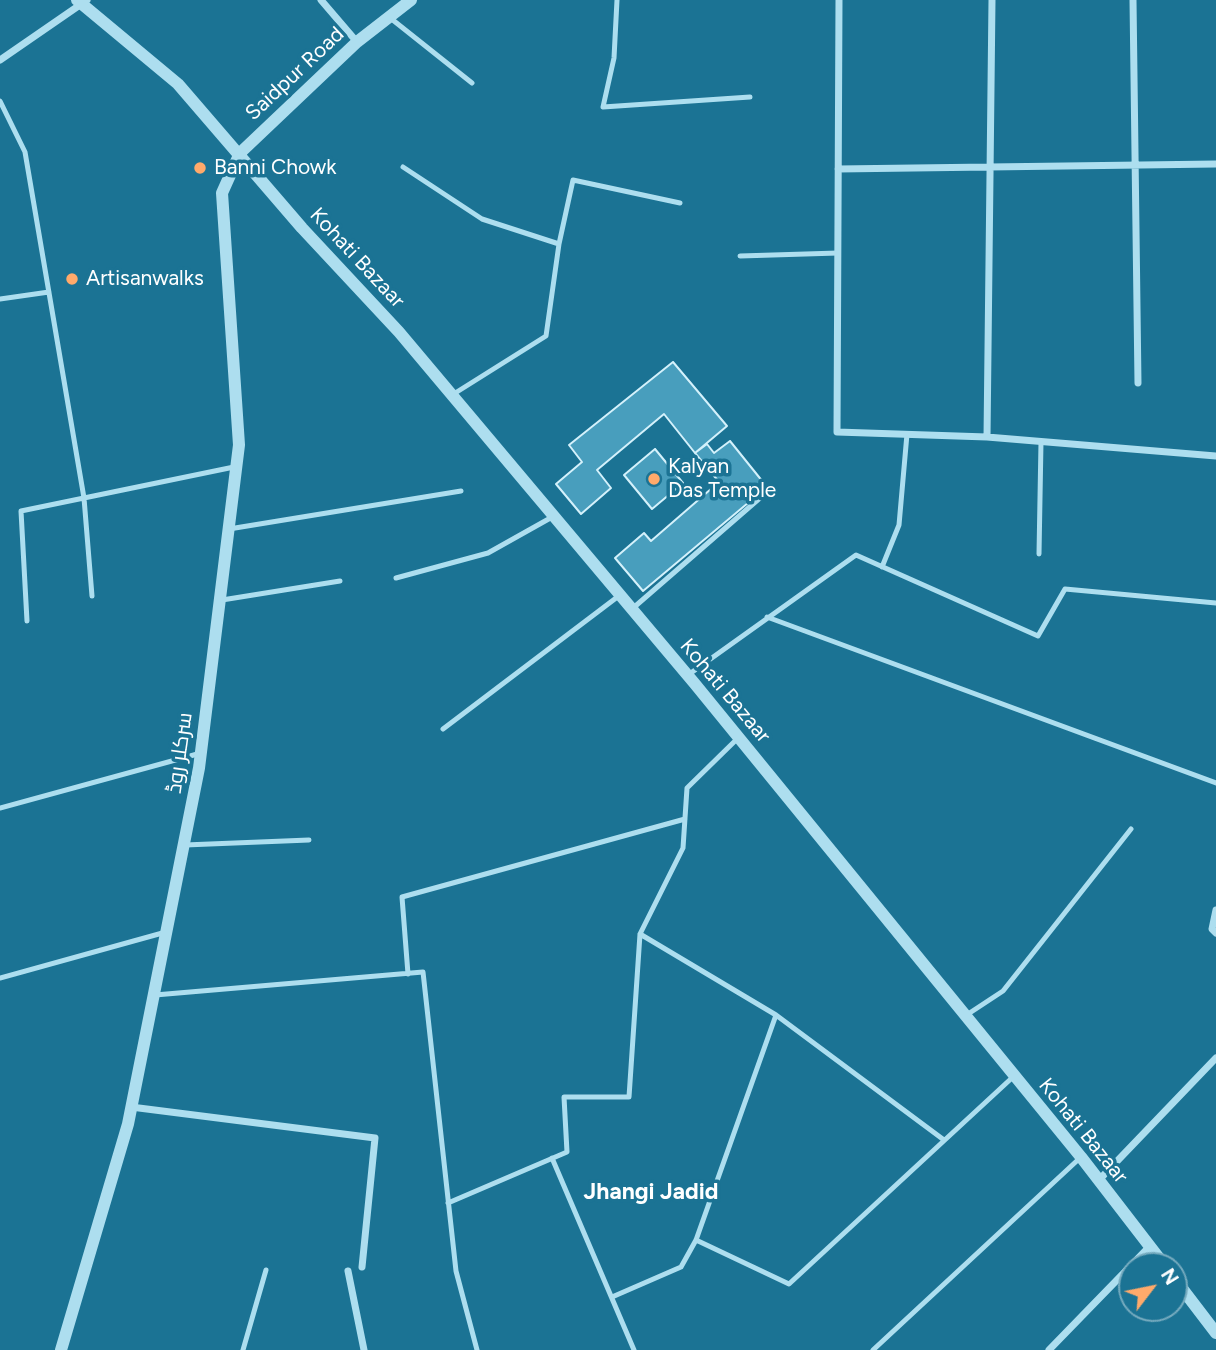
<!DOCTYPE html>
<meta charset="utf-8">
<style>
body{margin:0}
#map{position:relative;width:1216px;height:1350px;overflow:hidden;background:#1b7394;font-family:Figtree,sans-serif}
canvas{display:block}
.north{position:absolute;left:1118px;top:1252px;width:70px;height:70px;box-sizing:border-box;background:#1b7394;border:2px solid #76abbf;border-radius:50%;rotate:58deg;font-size:19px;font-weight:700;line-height:28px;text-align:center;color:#fff}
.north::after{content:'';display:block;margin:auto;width:24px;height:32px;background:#ffaa6b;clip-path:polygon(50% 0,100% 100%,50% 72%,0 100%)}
</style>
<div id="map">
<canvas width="1216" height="1350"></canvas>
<div class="north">N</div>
</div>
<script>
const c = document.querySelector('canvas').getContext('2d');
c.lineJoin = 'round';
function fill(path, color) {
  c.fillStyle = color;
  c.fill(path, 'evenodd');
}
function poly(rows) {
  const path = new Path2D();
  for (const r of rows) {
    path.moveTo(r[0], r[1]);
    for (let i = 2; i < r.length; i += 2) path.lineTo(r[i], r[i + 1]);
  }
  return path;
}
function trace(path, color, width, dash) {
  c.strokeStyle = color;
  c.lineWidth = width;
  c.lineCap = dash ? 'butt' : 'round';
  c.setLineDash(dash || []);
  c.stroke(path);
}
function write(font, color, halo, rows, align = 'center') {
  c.font = font + ' Figtree,Cairo,sans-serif';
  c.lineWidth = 7;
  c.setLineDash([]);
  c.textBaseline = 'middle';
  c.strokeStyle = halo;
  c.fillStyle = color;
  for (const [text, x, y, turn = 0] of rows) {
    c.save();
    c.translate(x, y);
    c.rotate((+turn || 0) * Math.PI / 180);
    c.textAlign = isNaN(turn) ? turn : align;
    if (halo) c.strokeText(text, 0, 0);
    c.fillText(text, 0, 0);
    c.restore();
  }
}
const building = poly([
 [673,362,727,426,695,453,664,414,597,470,611,488,581,514,556,484,582,462,569,445,673,362],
 [730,441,767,487,643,591,615,558,644,533,651,541,719,482,695,453,707,444,714,453,730,441],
 [655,449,683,483,652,509,624,475,655,449]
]);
fill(building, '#489ebd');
trace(building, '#d4f1fb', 2);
trace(poly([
 [617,0,614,58,603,107,750,97],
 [389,17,472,83],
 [0,101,25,152,84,498,92,596],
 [403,167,482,219,559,244],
 [740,256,838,253],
 [0,299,49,292],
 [452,395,546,336,559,244,573,180,680,203],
 [229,529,461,491],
 [1039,554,1041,442],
 [882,567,899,525,907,434],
 [396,578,488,553,554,516],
 [222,600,340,581],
 [632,609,768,491],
 [767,617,1216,783],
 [27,621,21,511,234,467],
 [688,675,856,555,1038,636,1065,589,1216,603],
 [443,729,620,595],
 [0,808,201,753],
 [185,845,309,840],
 [640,934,776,1015,944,1140],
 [408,974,402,897,685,819],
 [0,978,166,932],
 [155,995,423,972,456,1271,477,1350],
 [965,1016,1003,991,1131,829],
 [552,1158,634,1350],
 [448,1203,567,1152,564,1097,629,1097,640,934,683,848,687,788,737,739],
 [696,1240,789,1284,1014,1076],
 [612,1297,681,1267,696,1240,776,1015],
 [243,1350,266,1270],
 [873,1350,1081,1157]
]), '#addeef', 5);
trace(poly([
 [321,0,357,42],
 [839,0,837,432,987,437,1216,456],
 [1133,0,1138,383],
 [0,60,87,0],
 [838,169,1216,164],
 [987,437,992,0],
 [1216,910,1212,929,1216,933],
 [131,1107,375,1138,362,1267],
 [1099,1180,1216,1058],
 [348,1271,364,1350],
 [1049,1350,1150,1246]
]), '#addeef', 7);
trace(poly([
 [77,0,178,84,302,228,399,332,695,684,1081,1157,1165,1266],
 [1174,1278,1216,1333],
 [61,1350,128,1124,199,768,239,445,222,193,240,153,357,42,411,0]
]), '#addeef', 12);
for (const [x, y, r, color] of [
 [200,168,7,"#ffaa6b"],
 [72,279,7,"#ffaa6b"],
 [654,479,7,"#ffaa6b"]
]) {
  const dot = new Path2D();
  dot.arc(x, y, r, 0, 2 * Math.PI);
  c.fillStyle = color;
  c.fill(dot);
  trace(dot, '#1b7394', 2.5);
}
write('21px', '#fff', '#1b7394', [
 ["Saidpur Road",295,74,-43],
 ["Kohati Bazaar",357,258,47],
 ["Kohati Bazaar",725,691,50],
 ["سرکلر روڈ",180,753,-82],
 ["Kohati Bazaar",1083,1131,51]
]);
write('21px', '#fff', '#1b7394', [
 ["Banni Chowk",214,168],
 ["Artisanwalks",86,279],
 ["Kalyan",668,467],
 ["Das Temple",668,491]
], 'left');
write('bold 23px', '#fff', '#1b7394', [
 ["Jhangi Jadid",651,1192]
]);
</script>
